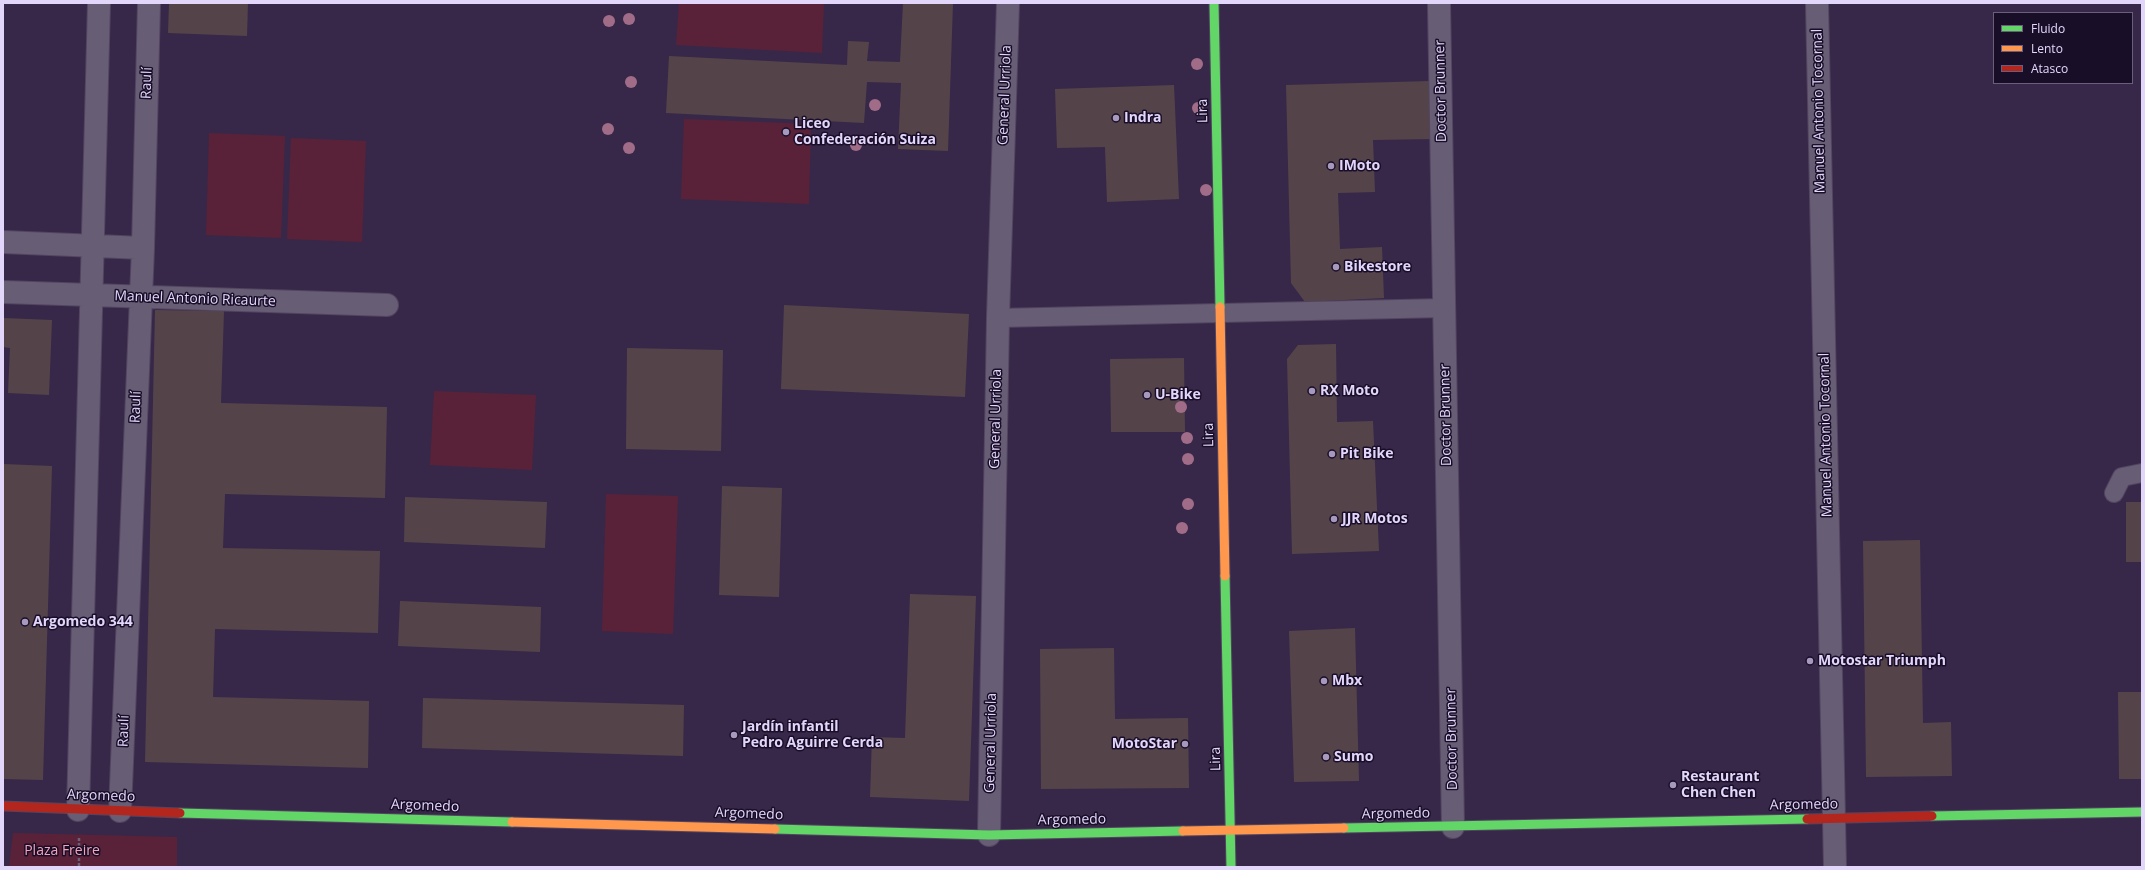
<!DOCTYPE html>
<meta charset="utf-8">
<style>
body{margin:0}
#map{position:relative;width:2145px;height:870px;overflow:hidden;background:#372849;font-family:"Open Sans",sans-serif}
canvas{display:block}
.frame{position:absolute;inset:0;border:4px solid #e3d6fb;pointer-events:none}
.legend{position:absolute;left:1993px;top:12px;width:140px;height:72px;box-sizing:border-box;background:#190e28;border:1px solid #6a5e7c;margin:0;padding:5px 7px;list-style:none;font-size:12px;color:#e3d6fb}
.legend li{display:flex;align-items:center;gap:8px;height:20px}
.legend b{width:20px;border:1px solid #6a5e7c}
</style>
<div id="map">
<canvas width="2145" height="870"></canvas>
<div class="frame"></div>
<ul class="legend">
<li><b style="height:5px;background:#63d668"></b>Fluido</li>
<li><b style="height:5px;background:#ff974d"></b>Lento</li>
<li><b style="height:5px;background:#b3261e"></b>Atasco</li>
</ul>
</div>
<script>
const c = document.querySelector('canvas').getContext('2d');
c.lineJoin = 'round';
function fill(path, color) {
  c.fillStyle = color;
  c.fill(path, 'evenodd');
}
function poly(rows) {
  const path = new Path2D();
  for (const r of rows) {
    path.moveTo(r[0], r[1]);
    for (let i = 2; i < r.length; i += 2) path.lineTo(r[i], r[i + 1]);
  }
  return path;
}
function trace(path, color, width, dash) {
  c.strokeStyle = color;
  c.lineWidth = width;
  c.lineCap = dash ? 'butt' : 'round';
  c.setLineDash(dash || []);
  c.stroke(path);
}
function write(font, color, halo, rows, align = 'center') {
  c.font = font + ' "Open Sans",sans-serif';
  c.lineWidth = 3;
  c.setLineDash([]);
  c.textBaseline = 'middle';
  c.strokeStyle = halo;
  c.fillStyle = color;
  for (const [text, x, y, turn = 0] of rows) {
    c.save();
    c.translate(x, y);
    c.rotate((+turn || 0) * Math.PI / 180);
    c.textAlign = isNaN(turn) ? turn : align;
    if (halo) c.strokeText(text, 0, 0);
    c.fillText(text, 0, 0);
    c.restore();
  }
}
fill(poly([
 [679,3,824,3,822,53,676,45],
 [684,119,811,124,809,204,681,199],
 [209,133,285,136,281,238,206,235],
 [291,138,366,141,362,242,287,239],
 [434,391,536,395,532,470,430,465],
 [606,494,678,496,673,634,602,631],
 [13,833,177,837,177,867,9,867]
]), '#5a2239');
fill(poly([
 [169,3,248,3,247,36,168,33],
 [903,3,953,3,948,151,898,149,901,83,867,82,864,123,666,113,669,56,847,65,848,41,869,42,867,61,900,62],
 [1430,81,1432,139,1373,140,1375,192,1338,193,1340,249,1382,247,1384,298,1305,302,1291,283,1286,85],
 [1174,85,1179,199,1107,202,1105,147,1057,148,1055,89],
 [784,305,969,314,965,397,781,389],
 [155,310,224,311,221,403,387,407,385,498,225,494,223,548,380,551,378,633,215,629,213,697,369,701,368,768,145,762],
 [3,318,52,320,49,395,8,393,10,348,3,347],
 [1336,344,1337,422,1373,421,1379,551,1292,554,1287,359,1298,345],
 [627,348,723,350,721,451,626,449],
 [1184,358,1185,432,1111,432,1110,359],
 [3,464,52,466,43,780,3,779],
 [722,486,782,488,779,597,719,595],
 [405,497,547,502,545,548,404,542],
 [2126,502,2142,502,2142,562,2126,562],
 [1920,540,1923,723,1951,722,1952,776,1866,777,1863,541],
 [910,594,976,596,969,801,870,797,872,737,905,738],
 [400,601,541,607,540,652,398,646],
 [1355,628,1359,781,1294,782,1289,631],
 [1114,648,1115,719,1188,718,1189,788,1041,789,1040,649],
 [2118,692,2142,692,2142,779,2119,779],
 [423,698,684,705,683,756,422,748]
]), '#54444a');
const lane = poly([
 [998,318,1444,308],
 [2114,493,2122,477,2142,473]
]);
const street = poly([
 [1439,3,1453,827],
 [1817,3,1835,867],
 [3,242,143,248],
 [3,292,387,305],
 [78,810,99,3],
 [120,811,143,248,149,3],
 [989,835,998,318,1008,3]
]);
const fast = poly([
 [1214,3,1220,307],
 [1225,576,1231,867],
 [180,813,512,822],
 [1932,816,2142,812],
 [1344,828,1807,819],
 [775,829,989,835,1183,831]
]);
const slow = poly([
 [1220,307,1225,576],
 [512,822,775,829],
 [1183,831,1344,828]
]);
const jam = poly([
 [3,806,180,813],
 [1807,819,1932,816]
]);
trace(lane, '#524561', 20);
trace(street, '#524561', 24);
trace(fast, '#524561', 11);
trace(slow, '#524561', 11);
trace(jam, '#524561', 11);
trace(poly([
 [79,838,79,867]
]), '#6b6178', 2.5, [3, 2]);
trace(lane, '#675e75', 18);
trace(street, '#675e75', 22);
trace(fast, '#63d668', 9);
trace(slow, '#ff974d', 9);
trace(jam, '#b3261e', 9);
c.fillStyle = '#a06c87';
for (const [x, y] of [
 [629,19],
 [609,21],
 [1197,64],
 [631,82],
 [875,105],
 [1198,108],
 [608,129],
 [856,145],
 [629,148],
 [1206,190],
 [1182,394],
 [1181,407],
 [1187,438],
 [1188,459],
 [1188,504],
 [1182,528]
]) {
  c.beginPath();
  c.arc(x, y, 6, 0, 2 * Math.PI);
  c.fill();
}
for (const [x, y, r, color] of [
 [1116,118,4,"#a799bd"],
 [786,132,4,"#a799bd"],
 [1331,166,4,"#a799bd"],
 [1336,267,4,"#a799bd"],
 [1312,391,4,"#a799bd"],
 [1147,395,4,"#a799bd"],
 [1332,454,4,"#a799bd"],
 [1334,519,4,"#a799bd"],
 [25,622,4,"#a799bd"],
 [1810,661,4,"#a799bd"],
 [1324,681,4,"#a799bd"],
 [734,735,4,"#a799bd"],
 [1185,744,4,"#a799bd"],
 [1326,757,4,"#a799bd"],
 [1673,785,4,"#a799bd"]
]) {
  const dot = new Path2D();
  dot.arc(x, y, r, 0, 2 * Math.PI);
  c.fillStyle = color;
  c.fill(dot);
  trace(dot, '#190e28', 1.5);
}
write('14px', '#e3d6fb', '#190e28', [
 ["Raulí",147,83,-88],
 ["Doctor Brunner",1441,91,-91],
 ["General Urriola",1005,95,-88],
 ["Lira",1203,111,-91],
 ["Manuel Antonio Tocornal",1819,111,-91],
 ["Manuel Antonio Ricaurte",195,299,2],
 ["Raulí",136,407,-88],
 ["Doctor Brunner",1446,415,-91],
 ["General Urriola",996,419,-89],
 ["Lira",1209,435,-91],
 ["Manuel Antonio Tocornal",1826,435,-91],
 ["Raulí",124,731,-88],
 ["Doctor Brunner",1452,739,-91],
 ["General Urriola",991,743,-89],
 ["Lira",1216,759,-91],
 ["Argomedo",101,796,2],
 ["Argomedo",1804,805,-1],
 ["Argomedo",425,806,2],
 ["Argomedo",749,814,2],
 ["Argomedo",1396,814,-1],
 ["Argomedo",1072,820,-1]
]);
write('bold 14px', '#e3d6fb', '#190e28', [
 ["Indra",1124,118],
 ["Liceo",794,124],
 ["Confederación Suiza",794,140],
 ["IMoto",1339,166],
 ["Bikestore",1344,267],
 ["RX Moto",1320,391],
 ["U-Bike",1155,395],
 ["Pit Bike",1340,454],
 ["JJR Motos",1342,519],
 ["Argomedo 344",33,622],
 ["Motostar Triumph",1818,661],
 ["Mbx",1332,681],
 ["Jardín infantil",742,727],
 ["Pedro Aguirre Cerda",742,743],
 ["MotoStar",1177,744,"right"],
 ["Sumo",1334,757],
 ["Restaurant",1681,777],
 ["Chen Chen",1681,793]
], 'left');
write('14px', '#f5a3b9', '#190e28', [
 ["Plaza Freire",62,851]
]);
</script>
